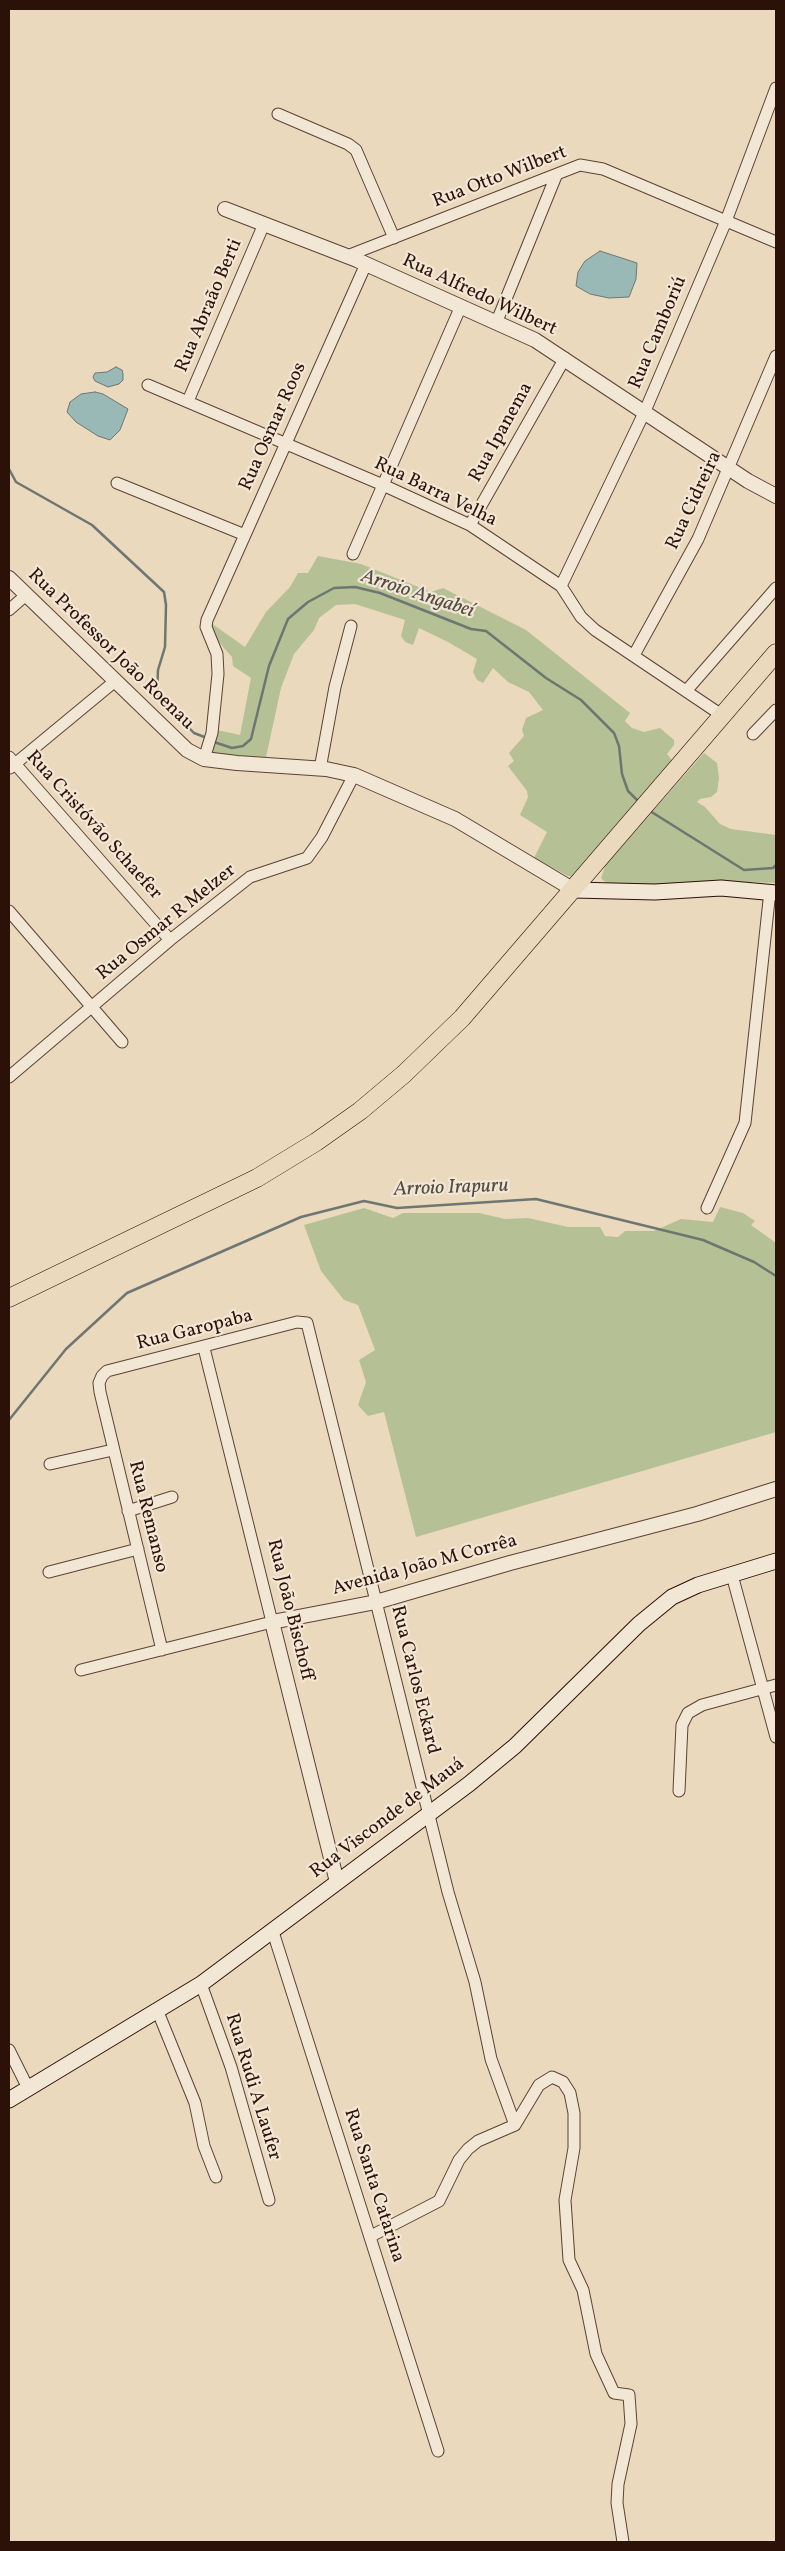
<!DOCTYPE html>
<meta charset="utf-8">
<style>
body{margin:0}
#map{position:relative;width:785px;height:2551px;overflow:hidden;background:#ebd9be;font-family:Vollkorn,serif}
canvas{display:block}
.frame{position:absolute;inset:0;border:10px solid #2b1107;pointer-events:none}
</style>
<div id="map">
<canvas width="785" height="2551"></canvas>
<div class="frame"></div>
</div>
<script>
const c = document.querySelector('canvas').getContext('2d');
c.lineJoin = 'round';
function fill(path, color) {
  c.fillStyle = color;
  c.fill(path, 'evenodd');
}
function poly(rows) {
  const path = new Path2D();
  for (const r of rows) {
    path.moveTo(r[0], r[1]);
    for (let i = 2; i < r.length; i += 2) path.lineTo(r[i], r[i + 1]);
  }
  return path;
}
function trace(path, color, width, dash) {
  c.strokeStyle = color;
  c.lineWidth = width;
  c.lineCap = dash ? 'butt' : 'round';
  c.setLineDash(dash || []);
  c.stroke(path);
}
function write(font, color, halo, rows, align = 'center') {
  c.font = font + ' Vollkorn,serif';
  c.lineWidth = 4.5;
  c.setLineDash([]);
  c.textBaseline = 'middle';
  c.strokeStyle = halo;
  c.fillStyle = color;
  for (const [text, x, y, turn = 0] of rows) {
    c.save();
    c.translate(x, y);
    c.rotate((+turn || 0) * Math.PI / 180);
    c.textAlign = isNaN(turn) ? turn : align;
    if (halo) c.strokeText(text, 0, 0);
    c.fillText(text, 0, 0);
    c.restore();
  }
}
fill(poly([
 [318,556,361,564,431,592,443,588,526,630,630,713,625,721,632,728,644,732,660,728,674,740,674,745,667,754,675,764,575,877,568,876,534,858,547,832,520,815,528,797,527,791,508,766,514,761,509,753,524,736,522,730,526,718,543,710,529,692,508,682,493,668,483,683,477,680,473,672,477,659,448,642,419,628,413,645,405,642,401,636,405,620,355,604,336,605,319,618,314,630,294,654,281,688,266,757,208,754,217,730,240,735,251,678,233,666,232,657,215,638,211,623,245,647,266,612,290,587,298,573,308,573],
 [704,753,717,763,719,778,717,792,711,797,700,799,697,802,705,807,720,824,731,829,776,835,776,883,723,881,642,886,610,884,604,881,601,878,606,864],
 [720,1207,743,1213,755,1221,751,1225,776,1243,776,1432,416,1537,384,1412,368,1416,358,1405,366,1382,359,1360,375,1350,358,1305,344,1300,321,1271,304,1225,364,1208,393,1218,403,1213,479,1213,505,1219,528,1218,568,1227,600,1227,605,1236,618,1237,625,1231,654,1231,681,1219,713,1222]
]), '#b5c094');
const water = poly([
 [600,251,637,263,636,279,629,297,609,298,590,294,576,286,578,272,585,261,600,251],
 [116,367,122,370,123,374,123,380,119,384,108,387,95,381,93,377,95,373,107,372,116,367],
 [95,392,103,394,128,409,120,430,110,440,98,436,76,422,67,412,70,402,81,394,95,392]
]);
fill(water, '#99b9b7');
trace(water, '#6d7671', 1);
trace(poly([
 [9,469,16,482,92,525,164,592,166,605,165,647,158,670,157,695,194,733,207,738],
 [214,742,232,748,243,746,251,739,269,666,288,619,308,602,334,588,355,587,380,593,471,629,486,631,546,678,581,700,614,733,619,746,622,774,628,791,640,803],
 [650,811,744,870,773,868,776,865],
 [9,1420,66,1349,127,1293,301,1217,364,1201,397,1208,536,1199,703,1240,754,1262,776,1276]
]), '#6d7671', 2.5);
const minor = poly([
 [278,114,348,144,356,150,394,238],
 [347,256,580,165,603,169,776,242],
 [497,321,556,176],
 [148,385,383,485,470,525,561,586,581,617,595,630,723,716],
 [188,401,264,224],
 [117,483,245,535],
 [470,525,565,358],
 [353,554,461,306],
 [561,586,645,411,726,221,776,88],
 [9,610,26,595],
 [634,655,698,539,776,356],
 [687,690,776,588],
 [753,734,776,710],
 [9,757,170,940],
 [204,759,212,733,218,674,217,654,206,627,207,620,366,264],
 [10,768,114,682],
 [320,769,335,687,351,626],
 [9,911,122,1042],
 [9,1077,170,940,250,877,307,858,322,837,354,775],
 [707,1208,745,1123,770,891],
 [50,1464,113,1450],
 [128,1511,172,1497],
 [49,1572,138,1549],
 [732,1575,776,1737],
 [162,1650,100,1392,99,1383,102,1376,107,1371,297,1322,307,1323,448,1892,475,1982,491,2059,515,2125],
 [81,1670,272,1622,204,1348],
 [679,1791,682,1725,688,1713,702,1705,776,1685],
 [273,1932,438,2451],
 [201,1984,231,2067,269,2200],
 [158,2012,195,2103,204,2146,216,2177],
 [9,2050,28,2088],
 [515,2125,539,2085,552,2077,563,2082,570,2093,574,2113,574,2148,565,2200,569,2260,583,2290,596,2354,614,2393,629,2395,631,2424,618,2484,617,2503,623,2542],
 [371,2236,439,2201,459,2160,468,2149,478,2141,515,2125]
]);
const tertiary = poly([
 [225,209,357,260,535,340,748,481,776,496],
 [9,578,187,750,204,759,237,763,326,769,354,775,455,819,574,890],
 [337,1882,272,1622,376,1602,510,1563,697,1514,776,1489]
]);
const secondary = poly([
 [574,890,655,892,721,888,776,893],
 [9,2100,201,1984,469,1784,515,1746,639,1624,672,1597,698,1585,776,1561]
]);
const primary = poly([
 [9,1298,257,1178,316,1142,360,1111,404,1074,462,1018,776,653]
]);
trace(minor, '#5b4335', 13);
trace(tertiary, '#5b4335', 16);
trace(secondary, '#2b1107', 17);
trace(primary, '#2b1107', 19);
trace(minor, '#f2e6d5', 11);
trace(tertiary, '#f2e6d5', 14);
trace(secondary, '#f2e6d5', 15);
trace(primary, '#ebd9be', 18);
write('19px', '#2b1107', '#f2e6d5', [
 ["Rua Otto Wilbert",500,178,-21],
 ["Rua Alfredo Wilbert",479,296,25],
 ["Rua Abraão Berti",210,306,-67],
 ["Rua Camboriú",659,333,-67],
 ["Rua Osmar Roos",274,427,-66],
 ["Rua Ipanema",502,433,-61],
 ["Rua Barra Velha",435,493,26],
 ["Rua Cidreira",695,501,-65],
 ["Rua Professor João Roenau",110,650,44],
 ["Rua Cristóvão Schaefer",93,826,48],
 ["Rua Osmar R Melzer",167,923,-39],
 ["Rua Garopaba",195,1331,-14],
 ["Rua Remanso",147,1517,76],
 ["Avenida João M Corrêa",425,1566,-15],
 ["Rua João Bischoff",289,1610,76],
 ["Rua Carlos Eckard",414,1680,76],
 ["Rua Visconde de Mauá",388,1819,-37],
 ["Rua Rudi A Laufer",252,2087,73],
 ["Rua Santa Catarina",373,2186,72]
]);
write('italic 20px', '#524c45', '#f2e6d5', [
 ["Arroio Angabeí",417,595,18],
 ["Arroio Irapuru",451,1189,-2]
]);
</script>
